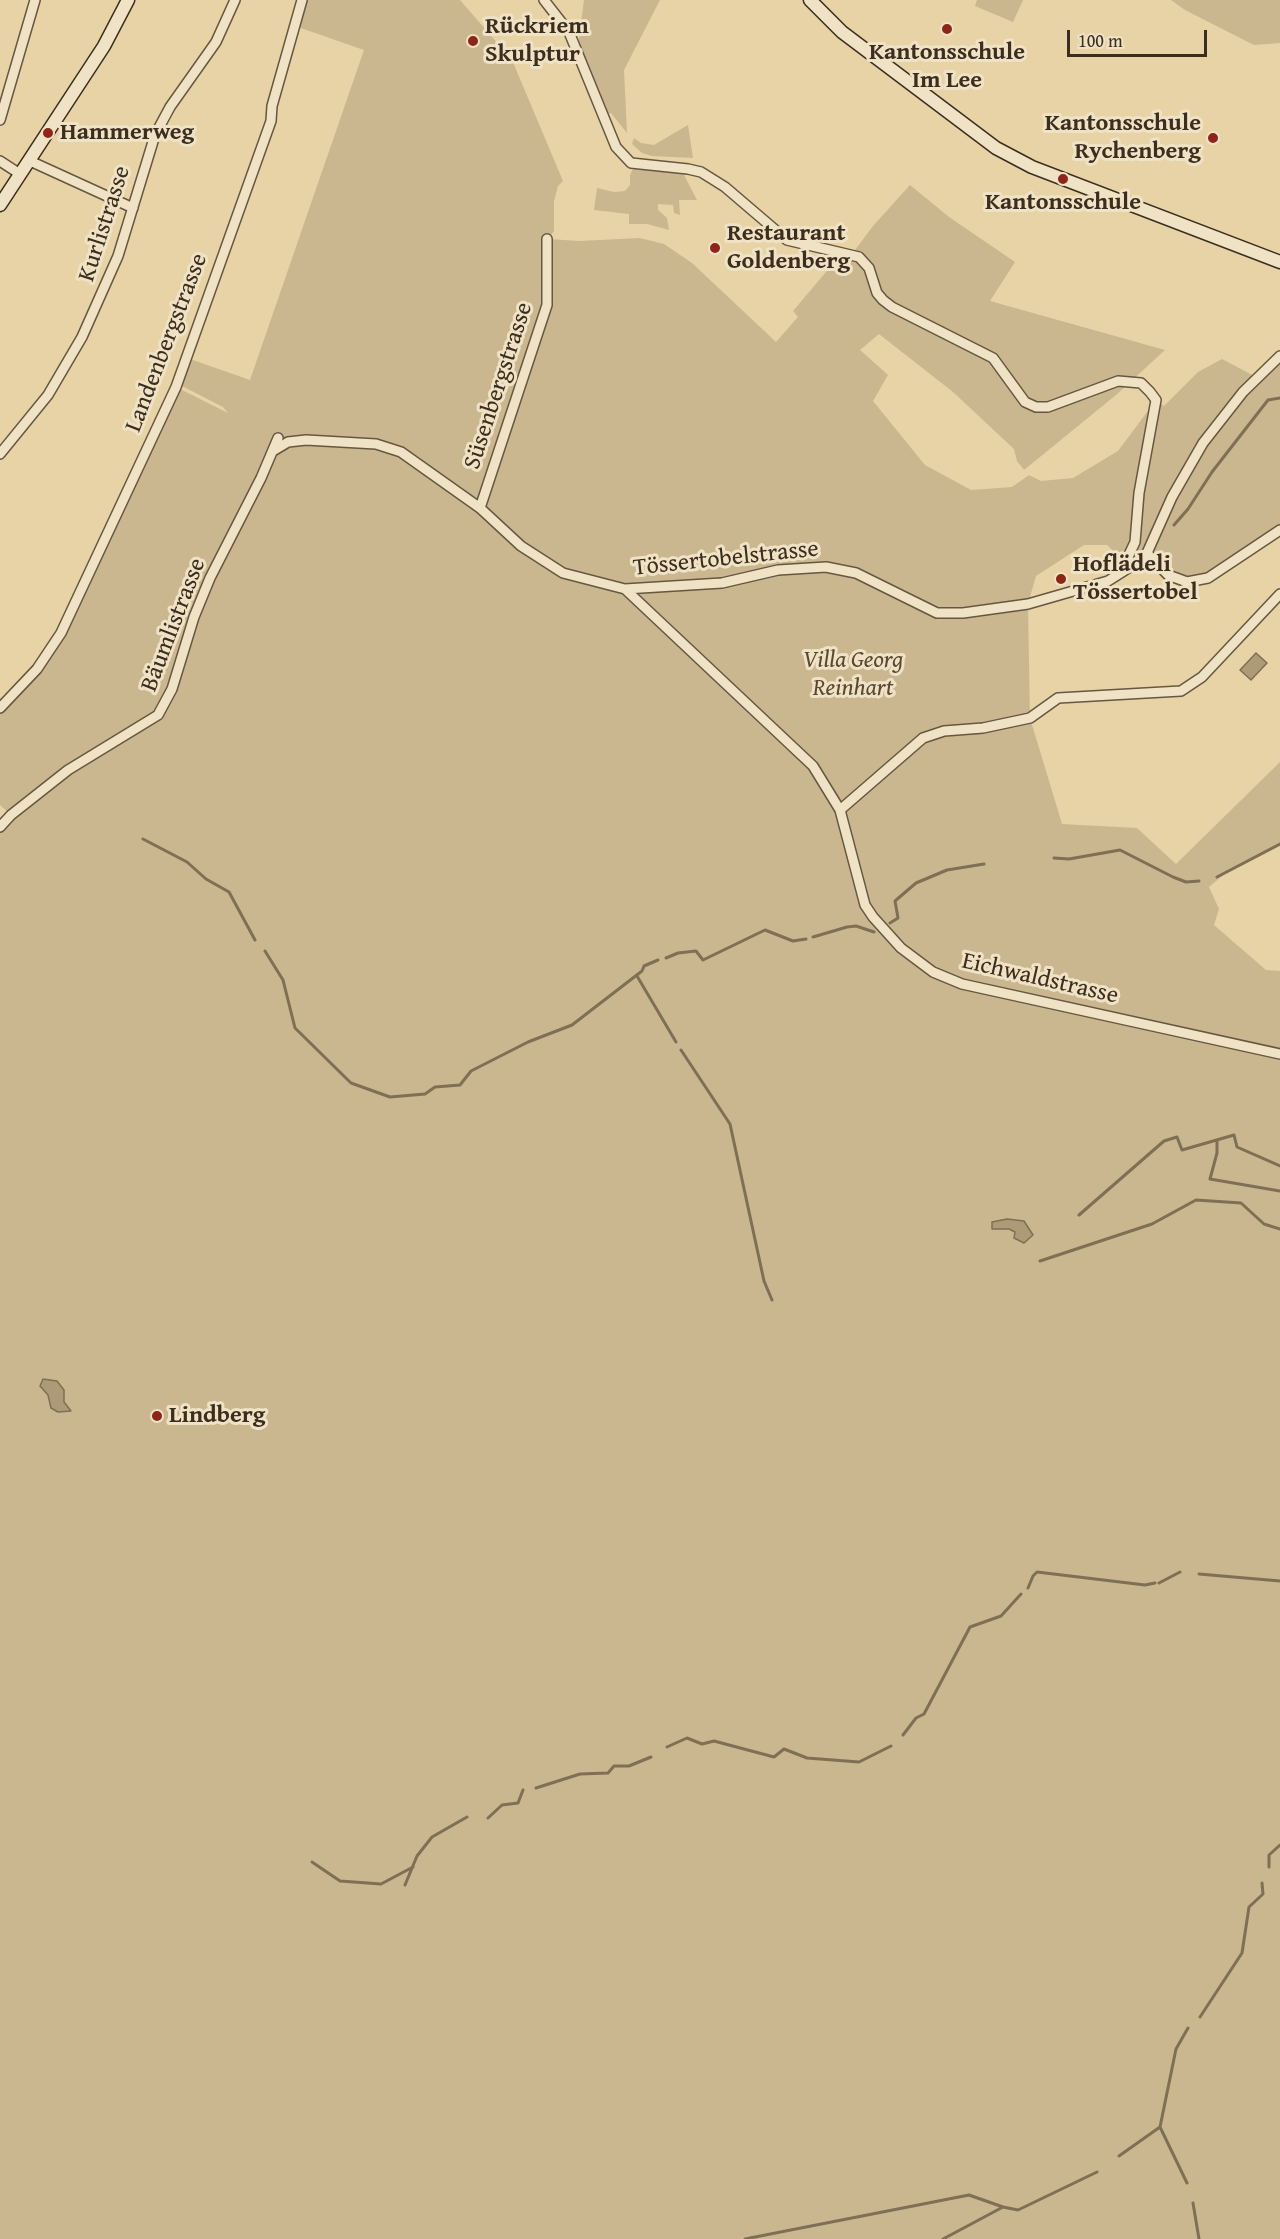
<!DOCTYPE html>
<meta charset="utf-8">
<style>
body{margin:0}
#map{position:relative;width:1280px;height:2239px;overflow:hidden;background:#e7d3a6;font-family:"Gentium Book Plus",serif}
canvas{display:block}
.scale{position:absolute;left:1067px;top:30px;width:140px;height:27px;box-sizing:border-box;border:3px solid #3b2e1f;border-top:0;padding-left:8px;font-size:18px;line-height:21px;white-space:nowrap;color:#3b2e1f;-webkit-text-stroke:4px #efe2c5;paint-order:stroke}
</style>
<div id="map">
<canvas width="1280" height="2239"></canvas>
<div class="scale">100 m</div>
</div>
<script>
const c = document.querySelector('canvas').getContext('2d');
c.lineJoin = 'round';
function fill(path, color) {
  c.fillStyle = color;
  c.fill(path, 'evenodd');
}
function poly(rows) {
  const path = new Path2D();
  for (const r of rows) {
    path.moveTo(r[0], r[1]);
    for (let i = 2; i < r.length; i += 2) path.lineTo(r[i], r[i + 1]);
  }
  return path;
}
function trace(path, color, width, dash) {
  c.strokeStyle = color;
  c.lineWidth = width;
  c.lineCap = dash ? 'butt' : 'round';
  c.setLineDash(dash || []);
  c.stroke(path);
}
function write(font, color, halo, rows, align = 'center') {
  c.font = font + ' "Gentium Book Plus",serif';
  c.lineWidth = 6;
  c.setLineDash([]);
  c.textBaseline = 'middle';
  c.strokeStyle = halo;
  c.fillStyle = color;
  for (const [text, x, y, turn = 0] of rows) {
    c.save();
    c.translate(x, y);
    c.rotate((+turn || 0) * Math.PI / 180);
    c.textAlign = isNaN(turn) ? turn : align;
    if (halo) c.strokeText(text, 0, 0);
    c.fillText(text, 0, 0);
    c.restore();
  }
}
fill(poly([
 [302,0,460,0,512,60,563,181,558,186,554,201,554,231,548,239,579,241,640,238,664,244,692,263,776,342,798,317,793,311,832,265,817,248,852,254,873,226,910,185,949,217,1015,262,990,301,1165,350,1116,395,1024,470,1017,461,1014,449,953,392,879,334,860,350,888,375,873,401,925,465,971,490,1012,487,1029,475,1041,481,1073,478,1118,451,1156,400,1164,406,1198,372,1222,359,1258,378,1280,356,1280,524,1277,530,1208,578,1187,582,1168,575,1147,553,1130,567,1107,545,1084,545,1036,576,1028,604,1030,718,1062,824,1137,828,1176,864,1280,762,1280,844,1228,871,1209,887,1219,909,1214,925,1266,970,1280,971,1280,2239,0,2239,0,827,11,815,0,805,0,708,61,633,176,387,228,413,223,407,182,386,190,359,250,380,364,50,295,26],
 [584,0,660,0,624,70,627,133,611,113,601,116,577,54],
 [977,0,1023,0,1013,22,975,6],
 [1171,0,1280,0,1280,43,1254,45,1185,10],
 [688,125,693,158,652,156,642,153,632,144,634,138,641,143,654,145],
 [633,169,683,173,697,200,679,200,680,215,674,213,673,205,658,204,658,210,667,218,669,230,647,224,629,224,629,214,594,210,597,188,614,192,625,191,630,185,630,175]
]), '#cab78f');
const water = poly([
 [1256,653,1267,663,1251,680,1240,670,1256,653],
 [1007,1219,1024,1221,1033,1235,1024,1243,1014,1238,1015,1232,1009,1229,992,1229,992,1222,1007,1219],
 [43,1379,57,1381,64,1390,64,1402,71,1411,58,1412,51,1408,48,1395,40,1386,43,1379]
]);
fill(water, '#ad9b78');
trace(water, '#7f6f54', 1.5);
trace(poly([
 [1174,525,1188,509,1212,472,1268,400,1280,398],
 [143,839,187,862,206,879,229,892,255,940],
 [1054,858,1069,859,1120,850,1173,877,1186,882,1199,881],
 [1217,877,1280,844],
 [890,923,898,918,895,901,916,883,947,870,984,864],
 [813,937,847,927,856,926,874,932],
 [265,951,283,980,295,1028,351,1083,390,1097,425,1094,435,1087,460,1085,471,1071,528,1042,572,1025,642,971,644,966,658,960],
 [666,958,678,953,696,951,703,960,765,930,793,941,806,939],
 [637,976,676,1042],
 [681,1050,730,1124,764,1281,772,1300],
 [1217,1140,1217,1153,1210,1179,1280,1191],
 [1079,1215,1164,1141,1177,1137,1182,1150,1234,1135,1237,1147,1280,1166],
 [1040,1261,1152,1224,1196,1200,1241,1203,1264,1224,1280,1229],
 [1199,1574,1280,1581],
 [1159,1583,1180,1572],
 [1028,1588,1033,1576,1037,1572,1145,1585,1155,1583],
 [903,1735,916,1718,924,1714,970,1627,1001,1616,1021,1594],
 [667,1747,687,1738,702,1744,714,1741,774,1757,784,1749,807,1758,859,1762,891,1746],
 [536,1788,580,1774,608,1773,614,1766,629,1766,651,1757],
 [488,1818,502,1805,518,1803,523,1790],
 [312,1862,340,1881,381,1884,413,1867],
 [1269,1867,1269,1855,1280,1845],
 [405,1885,417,1856,432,1837,467,1817],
 [1200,2017,1242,1953,1249,1907,1263,1894,1262,1883],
 [1160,2127,1187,2183],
 [1119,2156,1160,2127,1176,2049,1188,2028],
 [1193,2203,1199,2239],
 [745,2239,969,2195,1003,2207],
 [943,2239,1003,2207,1018,2210,1097,2172]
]), '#7f6f54', 3);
const street = poly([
 [544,0,569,32,616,147,631,163,688,169,701,172,725,187,787,240,859,257,869,268,877,293,883,300,892,307,993,358,1025,402,1036,407,1048,407,1118,381,1141,383,1150,392,1156,400,1139,493,1135,542,1128,557,1130,567],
 [0,120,35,0],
 [0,161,20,174],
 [30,161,133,208],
 [273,451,288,442,306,440,376,444,401,452,480,508,521,546,563,573,625,589,722,583,778,570,826,567,856,573,937,613,963,613,1028,604,1108,581,1130,567,1147,553,1172,497,1203,443,1243,392,1280,356],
 [0,454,48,395,82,337,118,256,155,135,170,107,216,42,235,0],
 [480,508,547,305,547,239],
 [1147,553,1168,575,1187,582,1208,578,1280,530],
 [625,589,813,766,840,810,865,905,873,917,901,948,933,972,962,984,1280,1054],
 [0,708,37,669,61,633,176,387,271,121,272,106,302,0],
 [840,810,923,738,944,731,983,728,1030,718,1058,698,1181,691,1202,677,1280,594],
 [0,827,11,815,68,770,158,715,172,689,194,617,210,578,261,478,278,438]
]);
const secondary = poly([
 [810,0,842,32,996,148,1032,167,1280,262],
 [0,205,104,46,128,0]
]);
trace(street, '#665741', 12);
trace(secondary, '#3b2e1f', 15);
trace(street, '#efe2c5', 9);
trace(secondary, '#efe2c5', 12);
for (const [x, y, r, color] of [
 [947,29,6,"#8f2418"],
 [473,41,6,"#8f2418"],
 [48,133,6,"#8f2418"],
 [1213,138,6,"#8f2418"],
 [1063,179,6,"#8f2418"],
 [715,248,6,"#8f2418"],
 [1061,579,6,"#8f2418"],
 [157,1416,6,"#8f2418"]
]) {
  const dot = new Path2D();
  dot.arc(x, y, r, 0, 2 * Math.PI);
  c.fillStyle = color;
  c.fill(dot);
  trace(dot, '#efe2c5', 2);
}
write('bold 24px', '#3b2e1f', '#efe2c5', [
 ["Rückriem",485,27],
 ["Skulptur",485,55],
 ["Kantonsschule",947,53,"center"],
 ["Im Lee",947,81,"center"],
 ["Kantonsschule",1201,124,"right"],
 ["Rychenberg",1201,152,"right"],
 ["Hammerweg",60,133],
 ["Kantonsschule",1063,203,"center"],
 ["Restaurant",727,234],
 ["Goldenberg",727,262],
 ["Hoflädeli",1073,565],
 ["Tössertobel",1073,593],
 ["Lindberg",169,1416]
], 'left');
write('24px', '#3b2e1f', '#efe2c5', [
 ["Kurlistrasse",105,224,-72],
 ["Landenbergstrasse",167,343,-69],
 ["Süsenbergstrasse",499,386,-72],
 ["Tössertobelstrasse",726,559,-6],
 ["Bäumlistrasse",174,625,-69],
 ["Eichwaldstrasse",1040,979,13]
]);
write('italic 24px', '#584935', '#efe2c5', [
 ["Villa Georg",853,661],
 ["Reinhart",853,689]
]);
</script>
